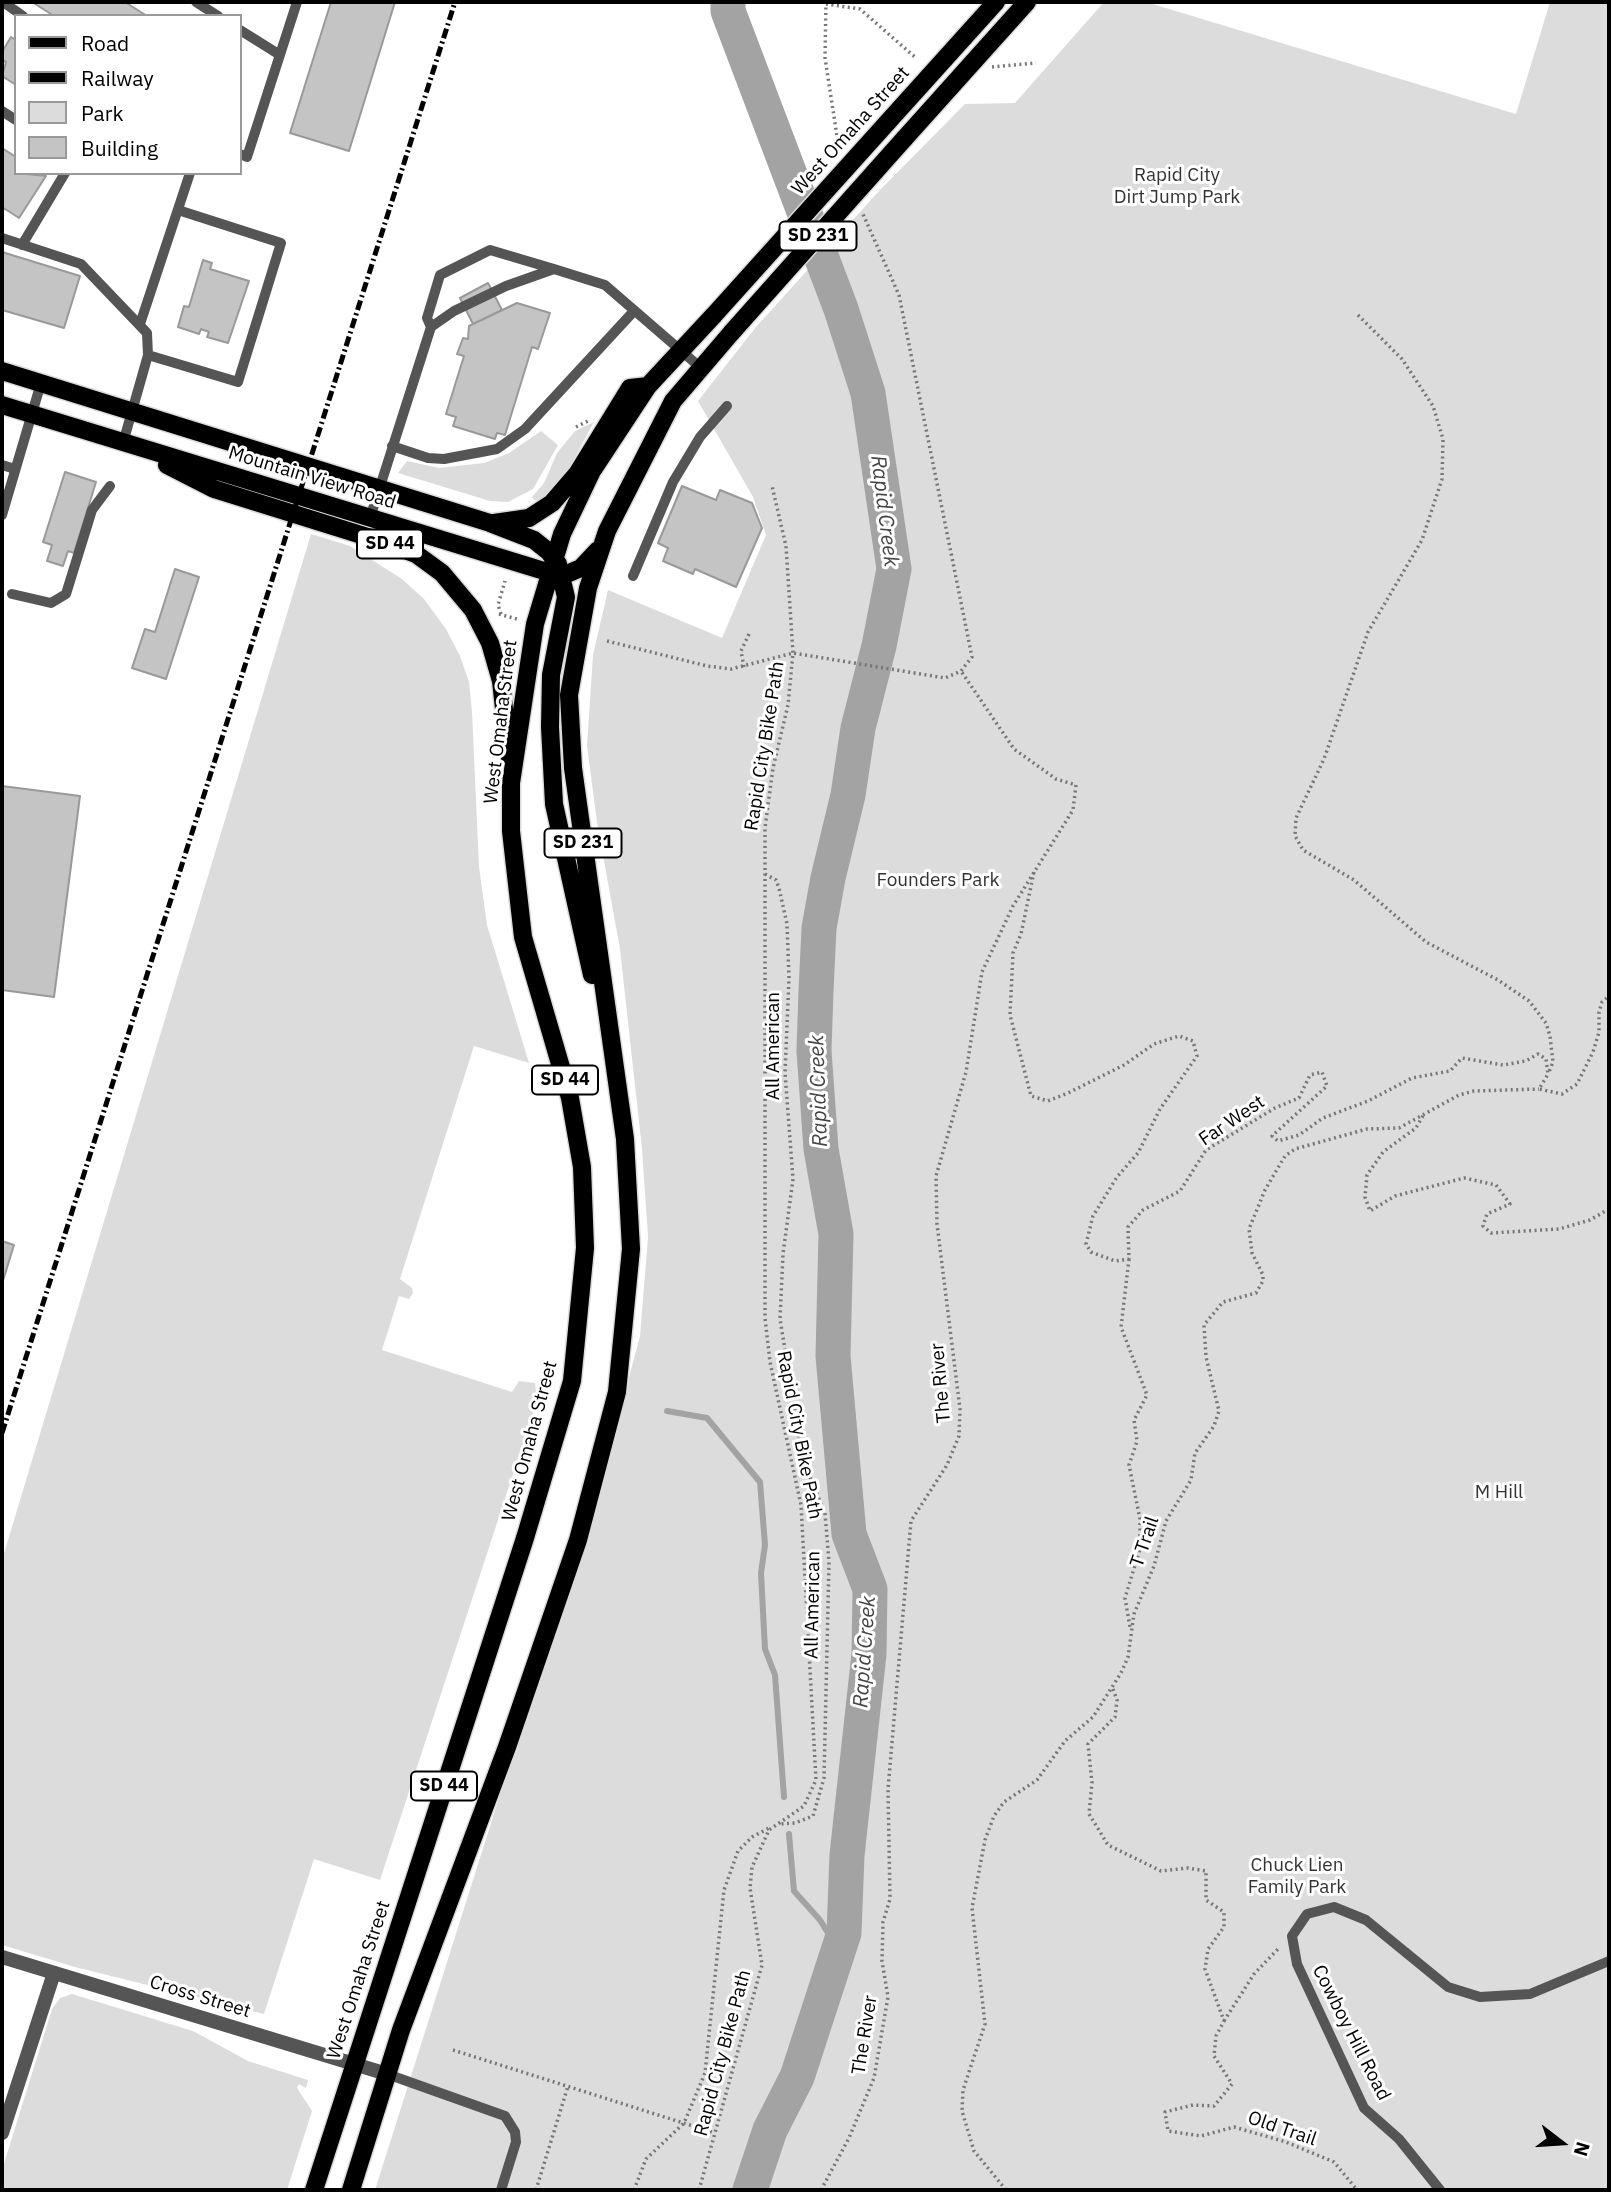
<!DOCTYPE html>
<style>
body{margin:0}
#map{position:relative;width:1611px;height:2192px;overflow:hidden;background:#fff;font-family:"IBM Plex Sans",sans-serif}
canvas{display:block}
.frame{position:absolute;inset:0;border:4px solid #000;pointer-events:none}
.legend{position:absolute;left:14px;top:14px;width:228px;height:161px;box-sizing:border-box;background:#fff;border:2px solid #999;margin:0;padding:9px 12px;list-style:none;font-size:21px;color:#000}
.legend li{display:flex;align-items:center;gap:14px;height:35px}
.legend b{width:35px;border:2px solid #999}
.north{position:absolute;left:1527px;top:2108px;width:70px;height:70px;-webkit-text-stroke:5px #fff;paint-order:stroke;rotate:107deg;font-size:19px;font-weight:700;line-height:28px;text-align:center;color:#000}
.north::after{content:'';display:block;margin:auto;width:24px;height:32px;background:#000;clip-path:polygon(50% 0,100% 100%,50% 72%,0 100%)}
</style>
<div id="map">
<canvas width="1611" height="2192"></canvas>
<div class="frame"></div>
<ul class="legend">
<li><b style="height:9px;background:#000"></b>Road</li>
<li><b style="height:9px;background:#000"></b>Railway</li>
<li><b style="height:19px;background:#dcdcdc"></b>Park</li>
<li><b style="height:19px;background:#c4c4c4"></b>Building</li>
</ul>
<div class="north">N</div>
</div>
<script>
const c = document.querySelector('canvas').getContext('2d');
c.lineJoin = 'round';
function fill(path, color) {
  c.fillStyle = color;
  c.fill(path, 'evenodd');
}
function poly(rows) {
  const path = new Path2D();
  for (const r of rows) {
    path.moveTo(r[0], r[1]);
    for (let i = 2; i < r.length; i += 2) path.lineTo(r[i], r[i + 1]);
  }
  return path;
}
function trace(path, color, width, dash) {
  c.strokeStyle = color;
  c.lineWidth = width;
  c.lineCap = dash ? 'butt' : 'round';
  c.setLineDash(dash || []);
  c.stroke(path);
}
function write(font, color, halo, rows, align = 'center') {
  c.font = font + ' "IBM Plex Sans",sans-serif';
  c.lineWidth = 6;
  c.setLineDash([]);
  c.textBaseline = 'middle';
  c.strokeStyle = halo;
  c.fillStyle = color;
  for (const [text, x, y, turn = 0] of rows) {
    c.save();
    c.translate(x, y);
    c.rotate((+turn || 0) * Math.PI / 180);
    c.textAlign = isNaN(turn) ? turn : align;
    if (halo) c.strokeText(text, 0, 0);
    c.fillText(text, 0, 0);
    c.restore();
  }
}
fill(poly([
 [1104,2,1146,2,1516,114,1550,2,1609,2,1609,2190,375,2190,614,1434,640,1336,648,1237,642,1149,620,949,597,822,587,746,593,655,608,590,722,638,766,535,753,497,698,401,756,327,879,191,965,104,1015,103],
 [594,422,564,478,544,501,534,500,532,497,544,483,557,453,575,431],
 [541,431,558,445,533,489,508,502,490,501,398,473,407,461,439,468,484,463,509,453],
 [311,534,350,546,402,579,424,599,446,629,460,656,469,682,472,712,479,867,487,925,529,1063,474,1046,400,1279,412,1288,413,1293,409,1299,399,1296,382,1350,512,1392,519,1381,535,1383,537,1401,380,1880,314,1859,264,2014,75,1967,2,1945,2,1560],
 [72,1994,193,2031,248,2061,308,2080,306,2088,299,2084,297,2088,312,2111,287,2190,2,2190,2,2170,52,2009,60,1998]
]), '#dcdcdc');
trace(poly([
 [667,1411,707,1418,760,1482,765,1545,761,1573,765,1649,775,1675,784,1797],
 [789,1834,794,1891,820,1920,839,1951]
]), '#a3a3a3', 6);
trace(poly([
 [728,2,728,11,841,309,868,393,894,569,879,646,858,728,848,795,828,878,819,928,816,991,814,1051,821,1149,836,1234,833,1356,849,1534,870,1589,869,1654,847,1855,844,1933,797,2077,770,2130,750,2190]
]), '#a3a3a3', 35);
const building = poly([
 [32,2,125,2,147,16,54,16,32,2],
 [331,2,395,2,349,151,290,133,331,2],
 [11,37,16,40,16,85,2,76,6,62,2,60,2,52,11,37],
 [2,148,16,157,16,173,46,176,19,218,2,207,2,148],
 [2,252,80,276,64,328,2,310,2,252],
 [203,260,212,263,210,269,249,281,228,343,207,337,209,332,201,329,199,334,178,327,184,306,189,307,203,260],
 [488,283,502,310,473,324,460,298,488,283],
 [517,303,550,313,538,349,532,347,505,435,497,433,495,439,453,426,456,417,446,414,464,356,457,354,463,338,468,339,469,326,517,303],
 [65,472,96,482,74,553,68,551,63,566,47,561,52,545,43,542,65,472],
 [682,486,716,500,720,490,752,503,762,528,736,587,695,569,693,574,663,561,668,548,658,543,682,486],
 [175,569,199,577,166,679,132,668,145,629,155,632,175,569],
 [2,786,80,796,54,997,2,990,2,786],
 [2,1241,14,1245,2,1284,2,1241]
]);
fill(building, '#c4c4c4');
trace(building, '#999', 2);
const primary = poly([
 [886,124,996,2],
 [904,139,1027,2],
 [2,371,490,523,534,540,549,552,558,564,566,597,551,675,550,727,554,804,592,975],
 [2,405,554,574,569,573,581,568,598,550],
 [167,465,214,489,387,543,416,554,442,573,473,610,490,643,501,681,509,755],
 [494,523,529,518,552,503,577,474,630,388,648,386],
 [314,2190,525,1538,572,1381,585,1248,582,1167,570,1098,523,937,511,831,511,783,535,624,562,534,592,471,648,386,714,315],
 [351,2190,401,2030,507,1747,578,1540,617,1392,631,1249,625,1139,573,768,569,695,588,588,607,531,673,401,732,332]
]);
trace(primary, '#dbdbdb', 21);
trace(poly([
 [826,2,825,58,839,149],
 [826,4,860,9,916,58],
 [992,67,1036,63],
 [1358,315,1402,359,1433,406,1443,439,1442,479,1422,540,1368,632,1324,759,1296,818,1295,836,1303,850,1354,880,1426,942,1498,980,1529,1001,1546,1023,1550,1036,1553,1062,1549,1072],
 [576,427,588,421],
 [499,614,517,619],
 [501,614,498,605,505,581],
 [607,641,707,666,731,669,793,653,945,678,961,671,972,657,899,295,862,212],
 [744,667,741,651,750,632],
 [1034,872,1021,934,1013,953,1010,1015,1031,1096,1048,1101,1068,1093,1124,1065,1154,1044,1179,1036,1193,1041,1197,1056,1160,1109,1138,1153,1117,1177,1093,1216,1086,1244,1091,1252,1115,1261,1129,1259,1128,1227,1143,1210,1180,1191,1206,1150,1275,1108,1299,1098,1310,1075,1322,1072,1327,1086,1272,1136,1278,1141,1299,1135,1323,1118,1368,1101,1412,1078,1450,1071,1462,1058,1503,1065,1526,1061,1538,1054,1546,1059,1548,1074,1539,1089,1562,1094,1577,1084,1593,1052,1599,1032,1599,1012,1602,1002,1609,996],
 [765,874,776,880,779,888,787,924,789,978,785,1073,793,1179,783,1254,780,1319,803,1461,825,1513,829,1562,824,1778,813,1816,795,1823,779,1824],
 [1423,1116,1416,1128,1383,1152,1367,1175,1365,1197,1370,1211,1395,1196,1464,1178,1496,1185,1510,1204,1487,1214,1483,1226,1491,1233,1559,1229,1590,1220,1609,1209],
 [1129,1259,1121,1327,1147,1395,1134,1420,1137,1441,1129,1465,1140,1519,1140,1549,1125,1598,1130,1627],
 [1113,1689,1117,1700,1115,1717,1088,1744,1092,1783,1089,1814,1108,1845,1161,1871,1188,1868,1206,1871,1206,1900,1224,1912,1224,1927,1208,1949,1205,1969,1224,2021,1216,2036,1214,2056,1232,2084,1214,2106,1193,2105,1165,2112,1168,2131,1201,2136,1234,2127,1286,2142,1334,2162,1357,2190],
 [1224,2021,1254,1974,1280,1947],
 [453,2050,715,2133],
 [536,2190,568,2086],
 [634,2190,646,2159,684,2123,705,2073,724,1890,738,1851,752,1837,769,1828],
 [699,2190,762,1965,750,1888,752,1867,769,1830,804,1806,816,1780,801,1505,770,1362,765,1318,765,828,773,768,788,705,793,653,786,546,772,486],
 [821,2190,849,2138,874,2078,888,1997,882,1961,883,1922,890,1899,888,1789,911,1521,947,1465,959,1436,960,1409,937,1224,936,1176,966,1072,982,972,1013,906,1073,810,1076,785,1056,779,1014,749,961,671],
 [1006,2190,974,2151,962,2111,963,2090,985,2024,972,1908,985,1840,994,1816,1004,1802,1037,1780,1065,1741,1093,1717,1121,1673,1128,1657,1134,1614,1154,1566,1166,1521,1191,1480,1195,1453,1214,1426,1219,1411,1206,1357,1204,1325,1223,1302,1256,1293,1263,1281,1263,1275,1252,1253,1249,1229,1265,1190,1285,1156,1295,1149,1367,1129,1399,1128,1459,1095,1474,1091,1539,1089]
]), '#777', 3.5, [2, 3.5]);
trace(poly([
 [3,2,23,16],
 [196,2,218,16],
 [240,30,280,55],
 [2,111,16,120],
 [240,154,247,157,297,2],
 [2,238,81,264,147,333,148,355,123,443],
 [22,245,65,173],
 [140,324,190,173],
 [431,327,427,318,440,275,490,250,554,269],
 [148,355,238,382,281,243,178,210],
 [392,446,428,458,444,459,497,449,525,429,634,311],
 [2,465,15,469],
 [2,515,41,383],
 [370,518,431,327,454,311,506,286,554,269,605,285,701,368],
 [633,576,673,482,700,437,727,406],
 [12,594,51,603,66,594,92,510,110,486],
 [387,2074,505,2116,515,2132,516,2142,501,2190],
 [1440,2190,1399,2139,1364,2108,1297,1964,1292,1936,1307,1914,1334,1907,1366,1920,1448,1987,1480,1997,1530,1994,1609,1961]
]), '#555', 10);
trace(poly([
 [2,2133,54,1973]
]), '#555', 14);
trace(poly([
 [2,1957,387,2074]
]), '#555', 14);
trace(primary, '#000', 18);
trace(poly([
 [2,1433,455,2]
]), '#000', 5, [10, 3.5, 2, 3.5]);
const primaryBridge = poly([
 [714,315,886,124],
 [732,332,904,139]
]);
trace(primaryBridge, '#dbdbdb', 21, []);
trace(primaryBridge, '#000', 18);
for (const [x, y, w] of [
 [818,236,77],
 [390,544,66],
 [583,843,77],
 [565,1080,66],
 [444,1786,66]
]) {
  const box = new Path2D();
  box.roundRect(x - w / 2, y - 14.5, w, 29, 5);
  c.fillStyle = '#fff';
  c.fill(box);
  trace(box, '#000', 2);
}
write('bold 18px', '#000', null, [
 ["SD 231",818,236],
 ["SD 44",390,544],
 ["SD 231",583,843],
 ["SD 44",565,1080],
 ["SD 44",444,1786]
]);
write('19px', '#000', '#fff', [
 ["West Omaha Street",851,131,-48],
 ["Mountain View Road",312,478,17],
 ["West Omaha Street",501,722,-83],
 ["Rapid City Bike Path",765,746,-81],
 ["All American",774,1046,-90],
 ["Far West",1232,1121,-34],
 ["The River",941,1383,-95],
 ["Rapid City Bike Path",799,1435,79],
 ["West Omaha Street",530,1441,-75],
 ["T Trail",1145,1542,-71],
 ["All American",813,1605,-89],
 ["West Omaha Street",359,1980,-72],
 ["Cross Street",200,1997,17],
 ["Cowboy Hill Road",1351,2033,63],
 ["The River",865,2035,-81],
 ["Rapid City Bike Path",723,2053,-75],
 ["Old Trail",1282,2129,19]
]);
write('19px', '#333', '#fff', [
 ["Rapid City",1177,176],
 ["Dirt Jump Park",1177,198],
 ["Founders Park",938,881],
 ["M Hill",1499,1493],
 ["Chuck Lien",1297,1866],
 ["Family Park",1297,1888]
]);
write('italic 21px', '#444', '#fff', [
 ["Rapid Creek",884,511,83],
 ["Rapid Creek",819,1091,-92],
 ["Rapid Creek",865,1652,-86]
]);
</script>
